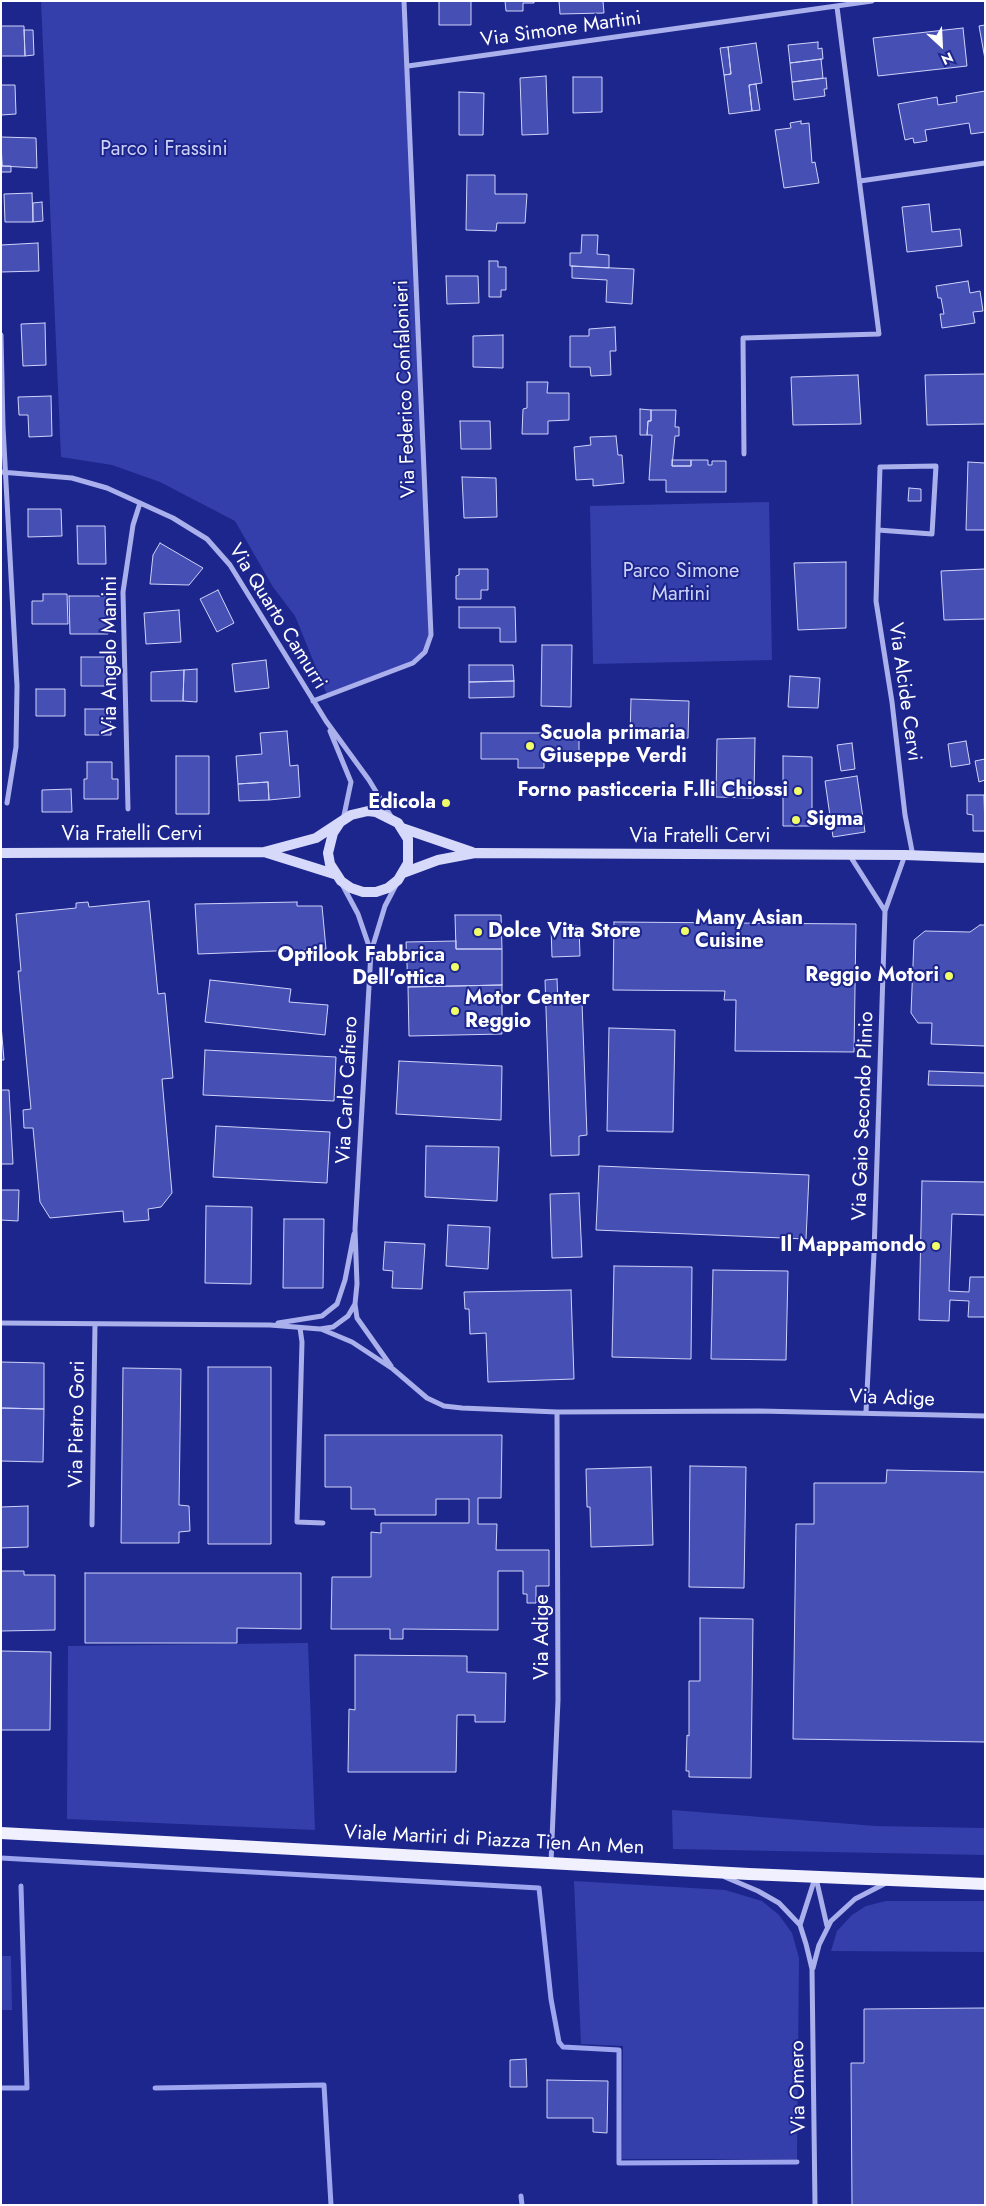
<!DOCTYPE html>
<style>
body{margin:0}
#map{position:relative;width:986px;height:2206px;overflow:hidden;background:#1d268c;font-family:Jost,sans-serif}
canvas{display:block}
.frame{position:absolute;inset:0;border:2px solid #fff;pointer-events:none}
.north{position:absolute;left:916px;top:20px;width:50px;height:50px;-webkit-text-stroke:4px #1d268c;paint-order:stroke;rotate:155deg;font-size:14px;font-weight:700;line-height:20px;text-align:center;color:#fff}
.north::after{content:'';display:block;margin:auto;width:18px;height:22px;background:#fff;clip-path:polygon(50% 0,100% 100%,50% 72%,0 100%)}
</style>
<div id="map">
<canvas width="986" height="2206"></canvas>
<div class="frame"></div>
<div class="north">N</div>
</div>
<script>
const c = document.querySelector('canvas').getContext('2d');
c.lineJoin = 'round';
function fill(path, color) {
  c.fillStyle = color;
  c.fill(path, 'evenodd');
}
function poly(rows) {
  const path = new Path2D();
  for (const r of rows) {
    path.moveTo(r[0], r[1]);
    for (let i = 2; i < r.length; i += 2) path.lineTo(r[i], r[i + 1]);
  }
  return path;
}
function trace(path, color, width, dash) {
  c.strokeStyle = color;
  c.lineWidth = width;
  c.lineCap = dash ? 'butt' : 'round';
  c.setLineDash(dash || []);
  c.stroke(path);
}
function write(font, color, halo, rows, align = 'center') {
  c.font = font + ' Jost,sans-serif';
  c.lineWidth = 4;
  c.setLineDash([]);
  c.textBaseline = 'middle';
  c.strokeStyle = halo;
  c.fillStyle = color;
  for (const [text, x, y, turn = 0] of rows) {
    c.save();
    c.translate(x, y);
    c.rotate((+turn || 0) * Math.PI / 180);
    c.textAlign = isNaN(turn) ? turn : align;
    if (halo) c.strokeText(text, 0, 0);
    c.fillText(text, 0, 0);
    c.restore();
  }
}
fill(poly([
 [41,1,404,1,431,635,420,658,328,697,295,616,273,587,235,521,160,482,112,465,61,457],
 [769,502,772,660,593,664,590,506],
 [308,1643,315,1830,67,1819,68,1646],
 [672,1810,876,1826,985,1828,985,1855,673,1849],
 [574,1881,725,1890,762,1901,779,1915,792,1933,799,1958,797,2159,622,2159,623,2046,581,2044],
 [886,1901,985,1901,985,1952,831,1951,837,1931,852,1915,866,1906],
 [1,1956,11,1956,12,2010,1,2010]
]), '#343fac');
trace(poly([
 [1,1858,539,1888,551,1999,559,2042,563,2047,619,2050,619,2163,797,2162],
 [1,2088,27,2088,21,1886],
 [155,2088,324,2085,331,2205],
 [521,2196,522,2205]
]), '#9da6ee', 5);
const building = poly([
 [439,1,471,1,471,25,439,25,439,1],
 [505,1,534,1,534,3,523,3,523,11,506,11,505,1],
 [559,1,603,1,604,13,560,14,559,1],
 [985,25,985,59,979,26,985,25],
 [1,26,24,26,25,56,1,56,1,26],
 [963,28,967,66,878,76,873,38,963,28],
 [24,30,33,30,34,55,25,56,24,30],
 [818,42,818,49,822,48,823,59,790,63,788,45,818,42],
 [756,43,762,83,749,85,752,111,729,114,724,75,731,74,728,47,756,43],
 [728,47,731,74,724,75,720,48,728,47],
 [821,59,823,78,792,82,790,63,821,59],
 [546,76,548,134,522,135,520,78,546,76],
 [573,77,602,77,602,112,573,113,573,77],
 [826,78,827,89,824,89,825,96,794,100,792,82,826,78],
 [756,84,760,110,752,111,749,85,756,84],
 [1,85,15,85,16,114,1,115,1,85],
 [985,91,985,132,971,134,969,123,925,130,927,141,914,143,913,138,905,140,898,104,937,97,938,105,957,102,956,96,985,91],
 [459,92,484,93,483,135,459,135,459,92],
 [801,121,801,124,809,123,812,163,815,162,819,183,784,188,775,130,791,128,790,123,801,121],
 [1,137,36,138,37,168,2,166,1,137],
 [1,151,2,166,11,166,11,172,1,172,1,151],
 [467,175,495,175,495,194,527,194,525,223,497,223,496,231,466,230,467,175],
 [32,193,33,222,5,222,4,194,32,193],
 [42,202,43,221,33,222,33,203,42,202],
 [929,204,932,232,960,229,962,246,907,252,902,207,929,204],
 [582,235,598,235,597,254,609,255,609,268,570,266,570,253,581,253,582,235],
 [38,243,39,271,1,272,1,245,38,243],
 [489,261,498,261,498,267,506,267,506,290,501,290,501,297,489,297,489,261],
 [572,266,634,269,632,304,606,302,607,280,572,278,572,266],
 [446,276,478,276,479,303,447,304,446,276],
 [968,281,970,293,980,291,983,311,973,312,975,323,942,328,940,314,944,314,941,298,938,298,936,286,968,281],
 [45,323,46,365,23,366,21,324,45,323],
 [615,327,616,351,610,351,611,375,591,376,590,367,570,367,570,336,589,336,589,329,615,327],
 [503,335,503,368,473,367,473,336,503,335],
 [985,374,985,424,927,425,925,375,985,374],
 [858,375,861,424,793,425,791,377,858,375],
 [527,382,548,382,547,393,569,393,569,420,548,421,548,434,522,434,523,409,527,408,527,382],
 [51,396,52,436,29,437,28,415,19,415,18,397,51,396],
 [640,409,651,410,651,421,648,421,647,435,640,435,640,409],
 [651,410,676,410,675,427,679,427,679,436,675,436,672,466,691,466,691,460,708,460,708,465,712,465,712,461,726,461,726,492,666,492,666,480,649,480,652,435,647,435,648,421,651,421,651,410],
 [460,421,490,421,491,449,461,449,460,421],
 [616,436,618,455,622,455,624,483,593,486,593,479,576,480,574,447,591,445,590,437,616,436],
 [672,460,691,460,691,466,672,466,672,460],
 [968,462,985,463,985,530,966,530,968,462],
 [462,477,496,478,497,517,464,518,462,477],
 [909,488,921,489,921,501,908,501,909,488],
 [28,509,61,509,62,536,28,537,28,509],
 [77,526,105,526,106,564,78,564,77,526],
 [160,543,203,568,189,585,150,584,153,555,160,543],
 [846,562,846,628,798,630,794,563,846,562],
 [459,569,488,569,488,590,481,590,481,599,456,599,456,576,459,575,459,569],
 [985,569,985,619,944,620,941,571,985,569],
 [218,590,234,623,217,632,200,599,218,590],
 [43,594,67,594,68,624,32,624,32,601,43,601,43,594],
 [69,596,107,596,108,634,70,634,69,596],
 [459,607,515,607,516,642,500,642,500,628,459,628,459,607],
 [179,610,181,642,146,644,144,613,179,610],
 [542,645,572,645,571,707,541,706,542,645],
 [81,657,109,657,110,686,81,686,81,657],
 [266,660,269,688,235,692,232,664,266,660],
 [469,665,513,665,514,681,469,682,469,665],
 [197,669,197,702,183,701,184,670,197,669],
 [184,670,183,701,151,701,151,672,184,670],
 [790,676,820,678,818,708,788,707,790,676],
 [514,681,514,697,469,698,469,682,514,681],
 [36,689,65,689,65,716,36,716,36,689],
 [631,699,689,701,688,738,630,737,631,699],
 [85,709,110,709,111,735,85,735,85,709],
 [287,731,290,766,298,765,300,797,269,800,268,782,238,784,236,756,262,754,260,733,287,731],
 [481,733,579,733,579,760,544,760,544,768,518,768,518,759,481,759,481,733],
 [755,738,754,798,716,797,717,739,755,738],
 [966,741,970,764,951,767,948,744,966,741],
 [852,743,855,769,841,771,837,745,852,743],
 [176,756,209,756,209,814,176,814,176,756],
 [783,756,812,757,812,826,783,826,783,756],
 [985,759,985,780,979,782,975,761,985,759],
 [87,762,112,762,112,779,118,779,118,799,84,799,84,779,87,779,87,762],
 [857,776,865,832,833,837,825,781,857,776],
 [268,782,269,800,239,801,238,784,268,782],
 [71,789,72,812,42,812,42,790,71,789],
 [967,795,984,795,985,831,973,831,973,815,967,814,967,795],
 [149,901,158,994,165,993,173,1078,162,1079,172,1193,161,1207,148,1209,149,1220,124,1222,123,1211,50,1218,40,1202,33,1128,24,1128,23,1110,31,1109,18,971,21,971,16,914,76,908,76,903,88,902,89,907,149,901],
 [297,902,297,906,322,906,326,949,198,954,195,904,297,902],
 [455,915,501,915,502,949,456,949,455,915],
 [614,922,856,924,854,1052,735,1051,736,1000,724,1000,725,991,613,990,614,922],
 [980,925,985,925,985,1046,931,1044,932,1023,918,1023,911,1013,914,940,925,931,970,932,980,925],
 [579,926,580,956,552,957,551,927,579,926],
 [456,941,456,949,502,949,502,985,408,987,406,942,456,941],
 [557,979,558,1004,582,1003,587,1135,579,1136,579,1155,551,1156,545,980,557,979],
 [210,980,291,989,289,1002,328,1005,325,1035,205,1022,210,980],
 [502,985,502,1034,409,1036,408,987,502,985],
 [1,1025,4,1060,1,1060,1,1025],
 [609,1028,675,1030,673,1132,607,1131,609,1028],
 [205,1050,336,1057,334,1101,203,1095,205,1050],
 [399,1061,502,1066,501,1120,396,1114,399,1061],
 [929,1071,985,1073,985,1086,928,1085,929,1071],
 [1,1090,9,1090,13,1164,1,1164,1,1090],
 [216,1126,330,1132,327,1183,213,1177,216,1126],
 [426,1146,499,1147,497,1201,425,1197,426,1146],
 [599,1166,809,1175,806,1239,596,1230,599,1166],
 [922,1181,985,1182,985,1215,952,1214,949,1291,969,1292,970,1277,985,1277,985,1317,968,1317,969,1301,950,1300,949,1321,919,1320,922,1181],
 [1,1190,19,1190,18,1221,1,1220,1,1190],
 [579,1193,582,1257,552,1258,550,1194,579,1193],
 [206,1206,252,1207,251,1284,205,1283,206,1206],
 [284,1219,324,1219,323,1288,283,1288,284,1219],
 [448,1225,490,1227,488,1269,446,1266,448,1225],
 [385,1242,425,1244,422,1289,392,1288,393,1271,383,1270,385,1242],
 [614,1266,692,1267,691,1359,612,1357,614,1266],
 [713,1270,788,1271,786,1360,711,1359,713,1270],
 [571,1290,574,1379,488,1382,486,1333,470,1334,469,1309,465,1309,464,1292,571,1290],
 [1,1362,44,1363,44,1409,1,1408,1,1362],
 [208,1367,271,1367,271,1544,208,1544,208,1367],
 [123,1368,181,1369,179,1505,189,1506,190,1531,179,1532,179,1543,121,1543,123,1368],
 [1,1408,44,1409,43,1462,1,1461,1,1408],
 [325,1435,502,1435,501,1498,478,1498,478,1524,497,1524,496,1550,549,1550,549,1586,536,1586,536,1603,527,1603,527,1594,523,1594,523,1571,498,1571,498,1630,403,1629,403,1639,390,1639,390,1629,331,1629,332,1577,371,1577,371,1532,381,1533,381,1523,469,1523,469,1499,436,1499,436,1515,375,1515,375,1509,351,1509,351,1487,325,1487,325,1435],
 [690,1466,746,1467,744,1588,689,1587,690,1466],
 [651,1467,653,1545,591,1547,590,1507,587,1507,586,1469,651,1467],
 [887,1470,985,1472,985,1742,793,1739,796,1524,814,1524,814,1483,886,1483,887,1470],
 [28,1506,28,1547,1,1548,1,1507,28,1506],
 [1,1571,24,1571,24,1575,55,1575,55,1630,1,1631,1,1571],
 [85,1573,301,1573,301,1629,237,1628,237,1643,85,1643,85,1573],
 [700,1618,753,1619,751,1778,689,1777,689,1771,686,1771,687,1735,689,1736,689,1681,700,1681,700,1618],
 [1,1651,51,1652,50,1730,1,1730,1,1651],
 [355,1655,467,1656,467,1672,506,1673,505,1722,475,1722,475,1715,457,1715,456,1772,348,1772,349,1709,355,1710,355,1655],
 [985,2008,985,2205,852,2205,851,2063,864,2063,864,2009,985,2008],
 [526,2059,527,2087,510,2087,510,2060,526,2059],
 [547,2080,608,2081,607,2133,593,2132,593,2118,547,2118,547,2080]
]);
fill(building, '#464fb4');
trace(building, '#cfd3f9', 1);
trace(poly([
 [408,66,872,1],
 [860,181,985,163],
 [1,335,3,427,17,686,16,747,7,803],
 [744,454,743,338,879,334,837,7],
 [1,472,72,478,107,488,173,518,207,539,230,565,326,721,369,780,392,818],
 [878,530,932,534,936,466,880,467,878,530,876,601,892,702,905,815,913,856],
 [313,701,413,663,425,652,431,635,404,1],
 [330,731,351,782,343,820],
 [128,809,123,592,133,525,140,503],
 [850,856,885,911],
 [343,886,358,914,371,952],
 [355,1304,357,1318,391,1366],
 [1,1323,270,1325,320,1329,333,1327,348,1316,355,1304,357,1284,355,1229,371,952,385,906,396,885],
 [278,1323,322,1316,337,1304,345,1280,354,1234],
 [300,1328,302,1342,297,1522,323,1523],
 [321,1329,352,1342,393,1369,427,1398,444,1406,462,1408,557,1412,759,1411,985,1416],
 [866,1412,874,1253,885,911,905,855],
 [92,1525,95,1324],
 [551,1862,558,1700,557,1412],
 [725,1877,758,1891,779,1903,800,1925,806,1944,812,1969,815,2205],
 [816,1878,827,1926],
 [800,1925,815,1878],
 [813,1968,819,1945,831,1921,855,1899,886,1883]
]), '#aab0ec', 5);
trace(poly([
 [402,828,472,852],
 [264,852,316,838,351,815,368,811,376,812,398,823,408,839,408,863,398,880,388,888,376,892,363,892,351,888,341,881,330,864,328,853,333,833,339,824],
 [1,853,264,852,334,874],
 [403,873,438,860,475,853,905,855,985,858]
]), '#d6d9f9', 10);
trace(poly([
 [1,1833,749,1874,985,1884]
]), '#f0f0ff', 12);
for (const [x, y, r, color] of [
 [530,746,5,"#f1fc69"],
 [798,791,5,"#f1fc69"],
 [446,803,5,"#f1fc69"],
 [796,820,5,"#f1fc69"],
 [685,931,5,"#f1fc69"],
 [478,932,5,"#f1fc69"],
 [455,967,5,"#f1fc69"],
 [949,976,5,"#f1fc69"],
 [455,1011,5,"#f1fc69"],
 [936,1246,5,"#f1fc69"]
]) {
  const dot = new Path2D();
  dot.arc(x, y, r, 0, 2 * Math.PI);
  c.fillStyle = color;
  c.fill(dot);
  trace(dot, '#1d268c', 2);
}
write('20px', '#fff', '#1d268c', [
 ["Via Simone Martini",561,30,-8],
 ["Via Federico Confalonieri",406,389,-92],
 ["Via Quarto Camurri",277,617,58],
 ["Via Angelo Manini",111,655,-90],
 ["Via Alcide Cervi",904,692,82],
 ["Via Fratelli Cervi",132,835],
 ["Via Fratelli Cervi",700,837],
 ["Via Carlo Cafiero",348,1090,-87],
 ["Via Gaio Secondo Plinio",864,1116,-88],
 ["Via Adige",892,1399,2],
 ["Via Pietro Gori",78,1424,-89],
 ["Via Adige",543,1637,-90],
 ["Viale Martiri di Piazza Tien An Men",494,1841,3],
 ["Via Omero",799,2087,-91]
]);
write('20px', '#cfd3f9', '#1d268c', [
 ["Parco i Frassini",164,150],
 ["Parco Simone",681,572],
 ["Martini",681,595]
]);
write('bold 20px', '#fff', '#1d268c', [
 ["Scuola primaria",540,734],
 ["Giuseppe Verdi",540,757],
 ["Forno pasticceria F.lli Chiossi",788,791,"right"],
 ["Edicola",436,803,"right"],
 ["Sigma",806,820],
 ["Many Asian",695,919],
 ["Cuisine",695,942],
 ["Dolce Vita Store",488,932],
 ["Optilook Fabbrica",445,956,"right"],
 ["Dell'ottica",445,979,"right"],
 ["Reggio Motori",939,976,"right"],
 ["Motor Center",465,999],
 ["Reggio",465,1022],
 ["Il Mappamondo",926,1246,"right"]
], 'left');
</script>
